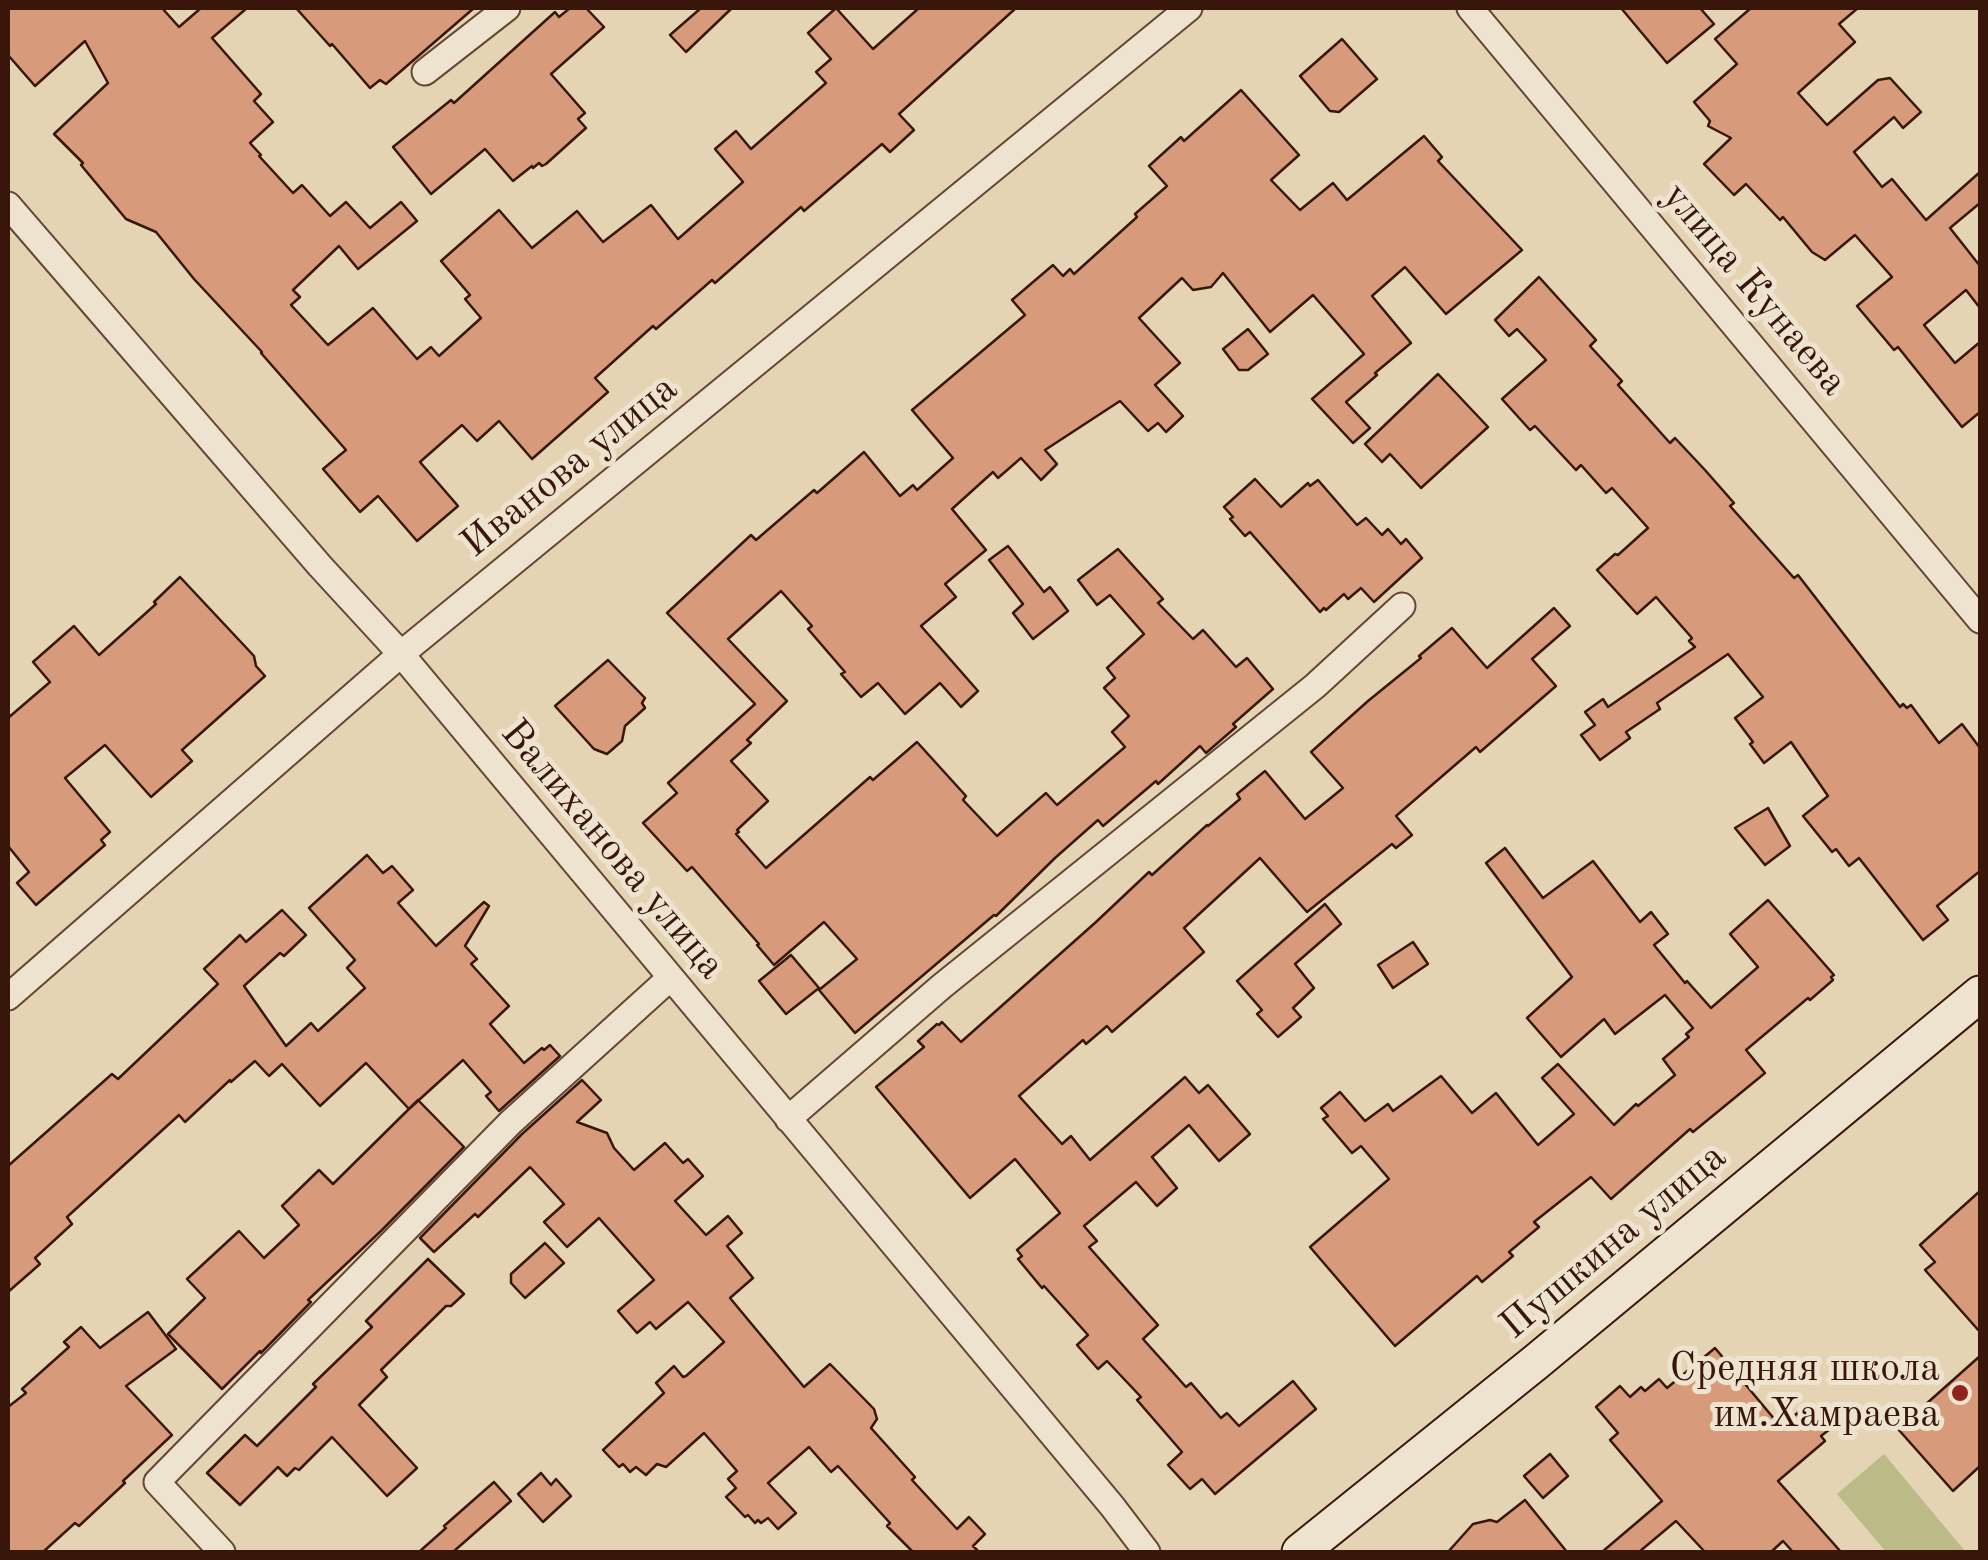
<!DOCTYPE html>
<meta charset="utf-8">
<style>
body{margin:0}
#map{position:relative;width:1988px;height:1560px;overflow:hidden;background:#e4d4b4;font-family:"Old Standard TT",serif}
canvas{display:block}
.frame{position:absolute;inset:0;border:10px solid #38170a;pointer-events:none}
</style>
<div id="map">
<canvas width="1988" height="1560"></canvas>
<div class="frame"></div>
</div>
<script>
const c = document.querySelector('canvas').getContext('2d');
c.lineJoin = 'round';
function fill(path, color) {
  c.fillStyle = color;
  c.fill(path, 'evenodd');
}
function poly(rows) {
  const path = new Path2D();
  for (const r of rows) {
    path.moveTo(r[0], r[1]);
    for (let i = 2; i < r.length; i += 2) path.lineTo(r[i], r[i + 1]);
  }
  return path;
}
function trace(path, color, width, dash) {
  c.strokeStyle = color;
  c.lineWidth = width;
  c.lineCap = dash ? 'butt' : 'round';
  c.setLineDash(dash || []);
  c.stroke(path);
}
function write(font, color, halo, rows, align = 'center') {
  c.font = font + ' "Old Standard TT",serif';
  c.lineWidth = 10;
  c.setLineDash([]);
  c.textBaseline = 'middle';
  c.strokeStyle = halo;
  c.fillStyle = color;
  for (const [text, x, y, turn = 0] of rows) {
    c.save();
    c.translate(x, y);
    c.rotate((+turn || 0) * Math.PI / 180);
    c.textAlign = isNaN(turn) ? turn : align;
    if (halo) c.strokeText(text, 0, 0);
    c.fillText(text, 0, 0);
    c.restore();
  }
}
fill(poly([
 [1884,1454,1965,1551,1964,1552,1886,1552,1837,1494]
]), '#bcba87');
const building = poly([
 [8,8,162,8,179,27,201,8,247,8,212,38,261,94,254,101,273,122,250,143,261,155,259,156,293,193,302,185,330,216,346,202,370,228,401,202,417,221,358,269,339,246,293,290,300,297,291,305,328,345,373,308,417,359,431,347,439,356,481,318,465,299,470,295,441,261,499,210,532,248,577,211,603,242,651,205,678,239,743,182,715,149,736,131,751,149,826,83,816,72,831,59,808,33,836,8,873,49,919,8,1016,8,899,114,914,130,890,152,882,144,804,211,801,207,715,283,712,280,656,329,653,326,595,378,608,392,532,459,499,421,477,441,462,425,420,462,458,506,417,541,378,496,360,512,323,469,346,450,261,353,262,352,194,279,156,232,126,219,81,165,83,163,54,134,108,83,85,41,35,86,8,55,8,8],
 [296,8,474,8,386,84,380,80,370,88,332,44,330,46,296,8],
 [570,8,586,8,604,27,551,74,585,113,578,119,586,128,546,164,542,166,539,163,533,168,532,166,513,181,485,149,431,194,393,147,451,100,454,103,555,12,559,17,570,8],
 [701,8,732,8,686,52,670,35,701,8],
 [1621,8,1700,8,1714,24,1667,63,1621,8],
 [1751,8,1858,8,1839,24,1855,42,1798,93,1827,125,1878,80,1890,78,1921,112,1903,128,1894,117,1854,152,1882,187,1892,179,1926,220,1980,172,1980,203,1950,228,1980,266,1980,308,1966,290,1924,325,1955,363,1980,342,1980,412,1962,427,1898,347,1894,350,1857,306,1892,277,1855,235,1825,260,1812,252,1783,217,1780,220,1746,184,1734,195,1704,164,1731,138,1708,126,1710,121,1694,102,1737,64,1715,39,1751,8],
 [1342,39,1377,79,1339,112,1330,111,1300,76,1342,39],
 [1241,90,1299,155,1271,180,1300,210,1333,183,1347,200,1424,136,1442,157,1438,161,1522,250,1446,314,1405,267,1372,296,1411,343,1375,373,1377,375,1346,402,1370,428,1353,443,1312,399,1364,354,1313,295,1270,332,1223,273,1211,287,1193,290,1182,278,1139,318,1180,363,1155,385,1183,416,1166,432,1158,423,1148,431,1120,401,1045,450,1057,464,1041,480,1021,458,998,478,993,472,952,509,986,550,945,584,956,597,921,626,978,691,961,707,940,683,905,714,878,683,861,697,841,674,845,672,808,629,812,626,781,591,728,639,787,701,747,740,751,743,731,761,768,801,737,830,739,832,736,834,766,868,870,777,873,780,917,742,966,796,963,800,997,836,1046,793,1057,805,1125,747,1112,732,1129,716,1104,688,1115,678,1107,668,1144,634,1110,595,1097,605,1078,580,1118,549,1163,599,1158,603,1193,639,1203,630,1236,667,1247,658,1273,689,1233,724,1236,727,1206,753,1200,746,1158,784,1156,781,1103,826,1098,820,1055,858,996,916,994,915,855,1033,819,990,857,959,824,922,774,965,757,945,759,944,692,867,687,871,643,823,677,793,668,783,755,704,667,613,751,535,756,540,814,490,817,493,864,452,900,496,913,485,917,490,953,458,912,410,1025,315,1012,300,1053,265,1063,276,1070,269,1074,274,1137,217,1135,214,1167,186,1149,166,1181,137,1184,141,1241,90],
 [1539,277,1596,340,1590,346,1622,381,1618,385,1670,443,1675,438,1705,470,1734,503,1730,506,1794,578,1798,575,1900,707,1903,704,1907,708,1911,705,1939,743,1962,724,1980,748,1980,871,1937,906,1948,920,1923,940,1859,858,1849,866,1836,849,1832,852,1803,816,1828,796,1791,742,1764,763,1750,744,1753,742,1735,718,1763,697,1728,654,1657,703,1660,709,1626,732,1630,738,1600,760,1581,735,1595,725,1585,712,1603,699,1608,707,1695,647,1689,641,1692,638,1656,597,1637,614,1597,570,1615,554,1618,555,1648,528,1612,488,1606,493,1581,465,1576,470,1535,426,1530,430,1502,399,1546,360,1517,329,1509,336,1495,320,1539,277],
 [1248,329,1268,354,1248,370,1239,370,1223,349,1248,329],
 [1438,374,1488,427,1421,488,1390,454,1382,462,1365,444,1438,374],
 [1255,479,1281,507,1308,483,1310,486,1318,480,1357,525,1366,518,1382,535,1388,529,1401,544,1406,539,1422,558,1374,602,1361,588,1348,599,1344,594,1326,610,1324,608,1320,612,1250,532,1245,536,1230,519,1233,517,1224,507,1255,479],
 [1008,546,1044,592,1050,587,1068,611,1033,639,1013,613,1023,604,989,560,1008,546],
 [180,577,254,656,256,666,265,676,182,750,192,761,151,797,105,745,65,778,110,832,101,840,105,845,36,905,17,883,29,872,8,846,8,718,50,682,33,662,74,626,99,655,156,604,154,602,180,577],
 [1554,608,1570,626,1532,659,1556,686,1480,752,1476,747,1396,816,1412,835,1396,848,1392,844,1307,912,1260,858,1184,928,1204,952,1112,1032,1107,1026,1086,1044,1083,1040,1019,1096,1062,1144,1071,1136,1090,1160,1185,1077,1199,1093,1208,1085,1250,1134,1219,1161,1189,1125,1152,1157,1177,1188,1157,1206,1136,1182,1084,1226,1097,1241,1089,1247,1158,1325,1143,1339,1186,1387,1191,1383,1221,1418,1227,1413,1239,1426,1293,1381,1316,1409,1215,1494,1202,1479,1190,1489,1168,1465,1182,1452,1137,1400,1141,1397,1107,1361,1098,1369,1077,1345,1088,1335,1044,1286,1042,1288,1018,1259,1022,1256,1017,1250,1060,1213,1015,1159,970,1198,876,1087,924,1047,918,1041,937,1024,939,1025,942,1022,961,1042,1096,922,1149,872,1152,875,1207,825,1208,826,1240,799,1237,794,1265,771,1305,819,1343,788,1311,752,1368,701,1421,658,1419,656,1452,628,1487,668,1554,608],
 [608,660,645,698,642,703,645,708,625,726,622,741,607,754,594,749,555,706,608,660],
 [1768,808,1790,846,1765,865,1735,828,1768,808],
 [1505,848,1543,898,1593,861,1640,922,1651,912,1668,934,1654,945,1685,983,1687,981,1711,1008,1758,967,1730,934,1768,900,1834,975,1831,977,1833,980,1810,1000,1808,998,1746,1050,1765,1073,1693,1132,1690,1129,1611,1199,1591,1177,1534,1222,1539,1227,1509,1252,1513,1256,1482,1282,1477,1276,1395,1346,1310,1247,1389,1179,1361,1146,1352,1153,1323,1119,1328,1116,1321,1108,1340,1092,1365,1121,1388,1104,1393,1111,1441,1076,1472,1113,1496,1093,1538,1145,1574,1114,1542,1078,1558,1064,1614,1125,1636,1104,1638,1106,1675,1075,1663,1059,1689,1037,1686,1034,1693,1028,1665,995,1615,1034,1604,1019,1561,1057,1527,1018,1572,977,1486,863,1505,848],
 [367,855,383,873,392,866,413,890,398,903,436,946,484,902,489,906,465,946,477,959,471,964,509,1006,490,1024,524,1063,542,1048,544,1050,550,1045,560,1056,499,1111,486,1096,491,1092,463,1060,409,1109,366,1063,320,1106,282,1064,269,1076,255,1061,231,1082,230,1080,185,1122,179,1115,67,1217,72,1224,35,1258,40,1264,8,1292,8,1166,112,1074,118,1079,218,984,204,969,240,935,246,942,282,910,306,935,284,956,280,953,244,986,286,1046,311,1023,318,1031,365,988,347,968,355,960,309,908,367,855],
 [1325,904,1341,924,1295,964,1314,988,1293,1008,1301,1017,1278,1037,1257,1014,1262,1010,1237,981,1325,904],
 [1413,942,1428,964,1393,988,1378,965,1413,942],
 [791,955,819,988,786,1014,759,981,791,955],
 [582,1080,601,1100,577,1122,607,1133,614,1148,634,1170,665,1143,683,1163,688,1159,703,1176,675,1201,706,1235,728,1216,742,1233,727,1246,753,1278,730,1298,804,1387,830,1364,874,1409,877,1419,871,1428,915,1477,912,1480,957,1529,969,1517,985,1534,973,1546,979,1552,913,1552,887,1526,890,1523,838,1466,831,1472,809,1447,768,1483,796,1513,778,1529,768,1518,761,1523,758,1520,755,1523,748,1515,745,1517,726,1497,736,1488,728,1479,737,1471,704,1433,666,1467,657,1464,646,1475,636,1467,630,1472,623,1464,619,1467,603,1450,664,1393,656,1383,674,1366,683,1377,686,1376,724,1342,688,1302,656,1329,650,1322,637,1333,618,1311,654,1280,599,1218,567,1247,544,1222,564,1204,530,1167,478,1217,475,1214,434,1252,420,1238,522,1134,582,1080],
 [418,1100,464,1147,382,1230,308,1300,311,1302,261,1353,260,1351,222,1389,168,1334,205,1298,187,1279,239,1231,264,1258,299,1225,282,1206,319,1170,333,1184,418,1100],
 [1980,1191,1980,1332,1925,1270,1935,1262,1920,1245,1980,1191],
 [545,1243,564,1263,525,1298,511,1283,511,1274,545,1243],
 [428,1259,464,1294,451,1306,446,1306,440,1312,381,1370,387,1377,359,1405,417,1468,387,1496,332,1437,299,1470,295,1468,287,1476,278,1467,240,1505,207,1473,245,1435,257,1446,316,1387,313,1384,372,1327,366,1321,428,1259],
 [148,1312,176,1349,126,1386,172,1435,123,1481,125,1483,79,1526,75,1523,43,1552,8,1552,8,1407,26,1393,22,1389,69,1347,64,1342,81,1327,100,1348,148,1312],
 [1715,1348,1781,1427,1808,1404,1830,1429,1821,1436,1825,1441,1778,1481,1841,1552,1793,1552,1783,1541,1771,1552,1705,1552,1676,1521,1639,1552,1602,1552,1662,1501,1610,1440,1618,1433,1596,1407,1620,1386,1630,1397,1641,1387,1645,1391,1659,1379,1667,1388,1715,1348],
 [1980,1356,1980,1466,1953,1491,1898,1429,1980,1356],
 [1550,1454,1568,1476,1543,1498,1524,1476,1550,1454],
 [541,1473,551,1485,556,1479,571,1496,543,1522,518,1494,541,1473],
 [494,1482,511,1501,453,1552,419,1552,446,1528,444,1526,494,1482],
 [1525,1500,1567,1552,1448,1552,1473,1524,1490,1520,1497,1522,1525,1500]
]);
fill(building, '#d79a7b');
trace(building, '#38170a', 2.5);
const street = poly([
 [1470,8,1980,620],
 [425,72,507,8],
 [8,205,320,566,401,654,1112,1506,1147,1552],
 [8,997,401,654,1189,8],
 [788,1119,942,986,1315,686,1402,606],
 [222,1552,157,1482,511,1122,670,978]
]);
const secondary = poly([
 [1300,1552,1536,1362,1980,994]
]);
trace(street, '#634634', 29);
trace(secondary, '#38170a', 39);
trace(street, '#ede3ce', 25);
trace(secondary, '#ede3ce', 35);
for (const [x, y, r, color] of [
 [1960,1393,10,"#8f2418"]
]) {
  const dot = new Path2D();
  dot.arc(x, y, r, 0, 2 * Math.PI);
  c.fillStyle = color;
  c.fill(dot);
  trace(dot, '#ede3ce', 4);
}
write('40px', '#38170a', '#ede3ce', [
 ["улица Кунаева",1754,290,50],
 ["Иванова улица",570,467,-39],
 ["Валиханова улица",612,850,50],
 ["Пушкина улица",1614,1242,-40]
]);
write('40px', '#38170a', '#ede3ce', [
 ["Средняя школа",1940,1370],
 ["им.Хамраева",1940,1416]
], 'right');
</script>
